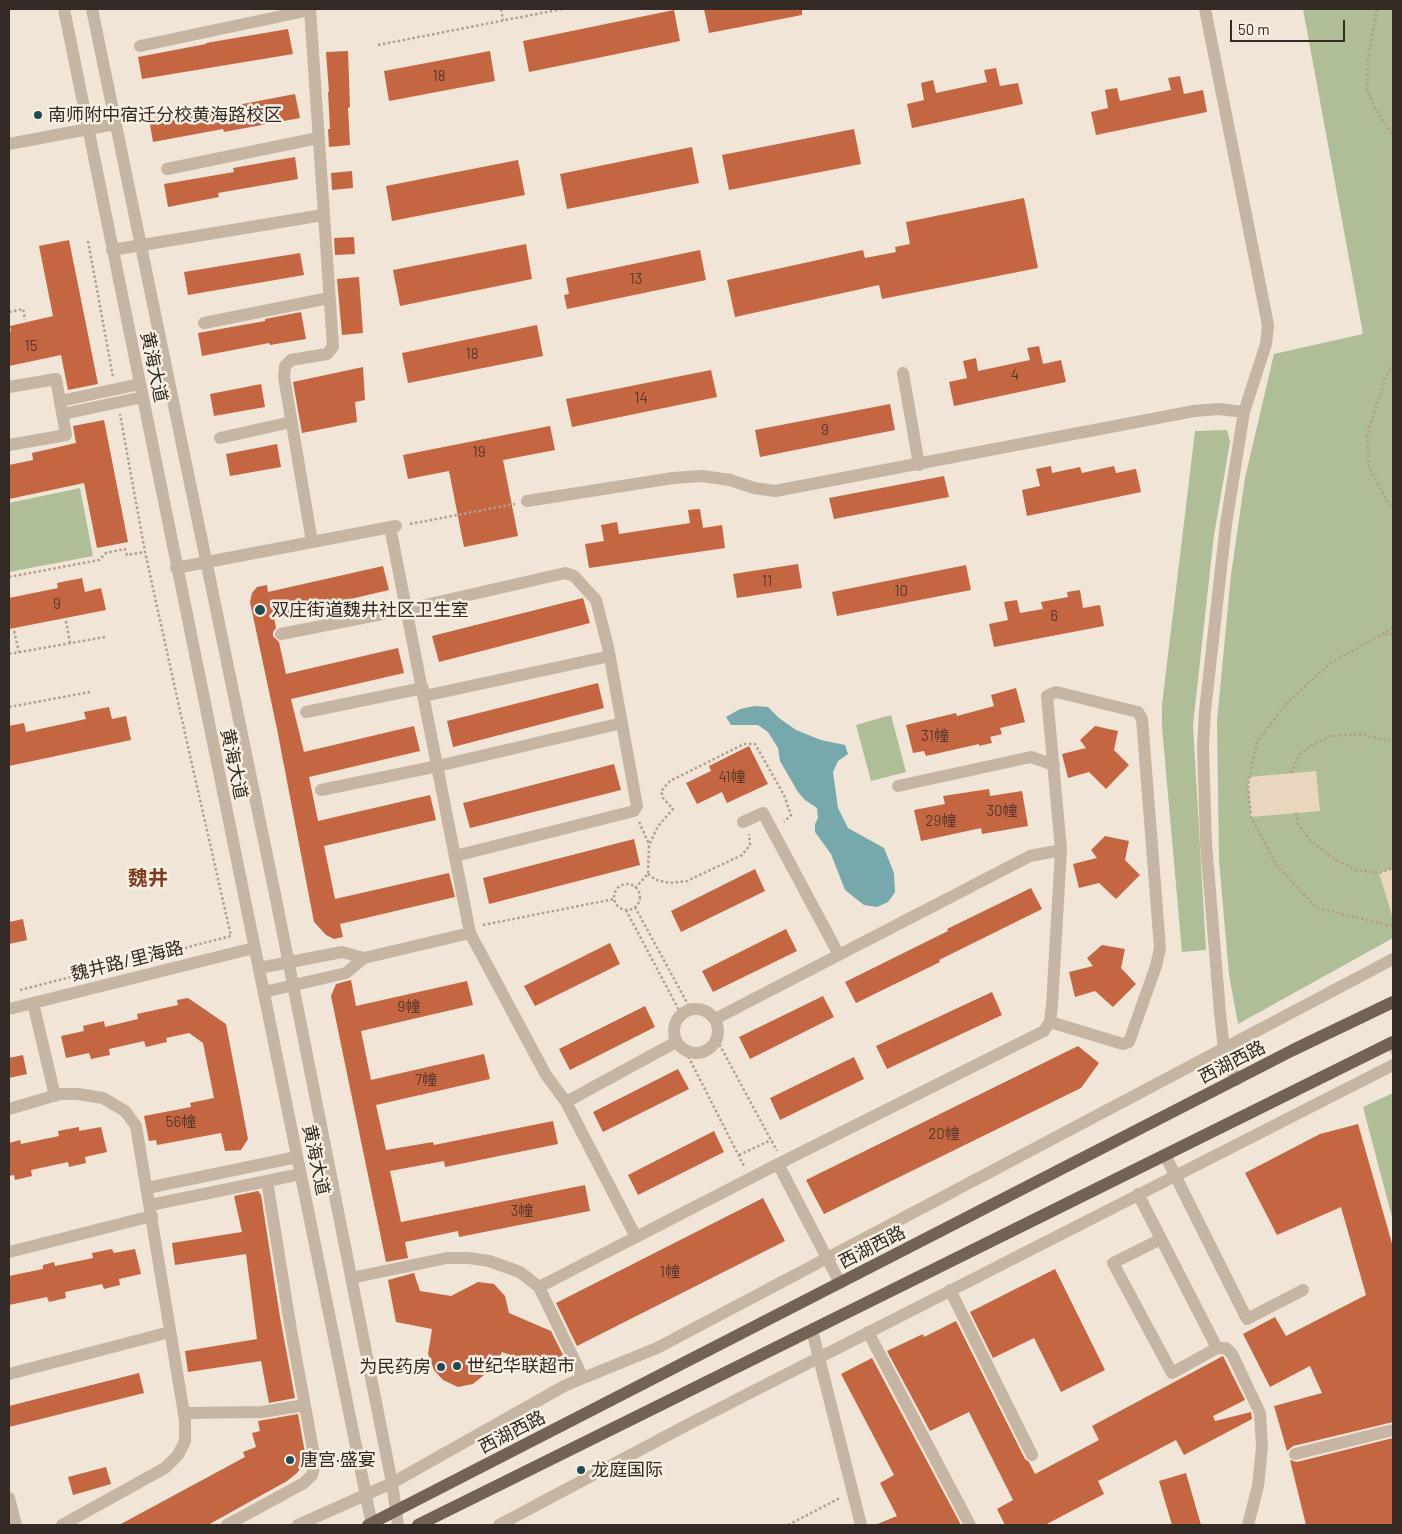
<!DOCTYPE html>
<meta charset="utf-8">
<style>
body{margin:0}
#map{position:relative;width:1402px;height:1534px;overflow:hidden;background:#f0e5d7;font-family:Barlow,sans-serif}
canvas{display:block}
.frame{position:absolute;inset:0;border:10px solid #332a25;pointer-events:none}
.scale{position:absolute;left:1230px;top:20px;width:115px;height:22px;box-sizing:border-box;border:2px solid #332a25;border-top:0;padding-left:6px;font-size:15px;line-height:18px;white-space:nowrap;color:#332a25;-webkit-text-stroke:4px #f8efe2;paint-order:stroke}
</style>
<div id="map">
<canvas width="1402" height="1534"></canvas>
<div class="frame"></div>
<div class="scale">50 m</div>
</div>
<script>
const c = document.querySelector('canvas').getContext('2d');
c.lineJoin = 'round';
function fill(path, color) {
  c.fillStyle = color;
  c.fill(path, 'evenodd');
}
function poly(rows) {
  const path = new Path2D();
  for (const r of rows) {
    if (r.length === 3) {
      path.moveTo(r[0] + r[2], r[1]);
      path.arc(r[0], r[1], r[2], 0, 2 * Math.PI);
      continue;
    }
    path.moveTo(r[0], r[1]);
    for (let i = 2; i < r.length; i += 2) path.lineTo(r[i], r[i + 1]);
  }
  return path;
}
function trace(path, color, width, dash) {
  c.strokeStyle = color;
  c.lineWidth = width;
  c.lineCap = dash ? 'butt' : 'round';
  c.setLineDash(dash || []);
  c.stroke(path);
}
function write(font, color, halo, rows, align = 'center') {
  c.font = font + ' Barlow,"Noto Sans SC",sans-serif';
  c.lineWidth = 5;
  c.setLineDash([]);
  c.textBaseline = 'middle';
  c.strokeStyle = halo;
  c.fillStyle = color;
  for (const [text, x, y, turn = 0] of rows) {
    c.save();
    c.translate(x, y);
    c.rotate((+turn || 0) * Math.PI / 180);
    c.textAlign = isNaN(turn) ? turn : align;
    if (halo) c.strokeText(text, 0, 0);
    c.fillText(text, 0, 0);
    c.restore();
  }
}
fill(poly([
 [1303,9,1393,9,1393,938,1238,1024,1229,975,1219,860,1217,721,1231,575,1245,478,1274,354,1363,334],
 [1227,430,1230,442,1214,535,1193,725,1206,950,1182,952,1162,727,1162,705,1195,431],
 [80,488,93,556,9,572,9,503],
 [891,715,906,772,871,781,856,725],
 [1393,1093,1393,1221,1363,1107]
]), '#afbe97');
fill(poly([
 [1316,771,1320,811,1251,817,1248,785,1249,777],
 [1393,868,1393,919,1379,873]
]), '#e8d7be');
fill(poly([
 [755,706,768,707,779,718,796,730,821,740,845,745,848,754,838,761,833,772,838,808,848,828,884,848,894,873,895,892,888,902,877,907,864,905,845,890,831,854,815,832,815,824,818,818,817,808,805,800,798,792,780,761,778,748,768,732,758,725,731,725,726,717,740,709]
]), '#76a8ac');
fill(poly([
 [704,9,802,9,802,15,709,33],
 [674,10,680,41,529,72,523,41],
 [288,29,293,54,142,79,138,57,206,44,206,43],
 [348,51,350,107,348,108,350,145,329,147,328,129,330,129,328,92,329,92,326,52],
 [490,51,495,81,389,101,384,71],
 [996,68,1000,86,1018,83,1023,104,912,128,907,104,924,100,921,83,933,80,936,93,987,82,984,70],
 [1180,76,1184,94,1203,90,1207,112,1096,135,1091,112,1108,108,1105,90,1117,88,1120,101,1171,90,1168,78],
 [295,94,300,118,224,132,223,129,153,142,149,119,201,110,201,112],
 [854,129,861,164,729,190,722,155],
 [692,147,699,183,567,209,560,174],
 [295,157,298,179,218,193,219,197,168,207,164,184,234,172,233,168],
 [518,160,525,195,392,221,386,186],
 [352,171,353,188,332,190,331,173],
 [1024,198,1038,268,882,299,879,285,735,317,727,280,863,250,865,258,896,252,895,247,910,244,906,222],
 [354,237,355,254,335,255,334,238],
 [69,240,98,384,68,390,61,355,9,366,9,332,11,331,10,326,53,316,39,246],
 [526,244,532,279,400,306,393,270],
 [700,250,706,280,567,309,564,295,569,294,566,278],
 [300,253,304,275,188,295,184,272],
 [359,277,363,333,342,335,337,279],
 [301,312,306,339,270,345,269,343,202,356,198,333,265,321,265,319],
 [537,325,543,356,408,383,402,353],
 [1039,346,1043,364,1061,360,1066,382,954,406,949,382,967,378,963,361,976,358,978,371,1030,360,1027,348],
 [363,367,365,400,355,402,357,422,302,433,293,382],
 [711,370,717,397,572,427,566,399],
 [261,384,265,407,214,416,210,394],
 [890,404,895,430,760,457,755,430],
 [104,420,128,542,97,548,84,483,9,499,9,465,33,460,32,453,76,443,73,426],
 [550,426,555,450,503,460,518,536,464,547,449,471,408,479,403,455],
 [277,444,281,467,230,476,226,454],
 [1051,466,1052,473,1080,467,1082,473,1114,466,1116,473,1136,469,1141,492,1027,516,1022,490,1040,486,1036,469],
 [944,476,949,497,834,519,829,498],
 [700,509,703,528,722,525,725,548,589,568,585,544,604,541,601,525,617,522,619,534,690,523,688,510],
 [798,564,802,588,737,598,733,574],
 [966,565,971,590,837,616,832,592],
 [383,566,389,590,274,617,276,628,273,632,273,636,279,642,286,674,398,648,404,673,291,699,304,752,414,726,420,751,309,777,318,821,430,795,436,820,324,846,335,899,449,873,455,897,340,924,343,937,334,939,326,935,314,922,277,729,250,602,252,593,257,587,267,585,268,592],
 [82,578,85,592,101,588,106,610,9,629,9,598,58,588,57,583],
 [1080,590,1083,608,1100,605,1104,626,994,647,989,624,1008,620,1004,602,1017,600,1020,613,1043,609,1041,602,1068,597,1067,592],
 [583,598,590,623,439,662,432,636],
 [598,683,604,708,453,747,447,721],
 [1016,688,1025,722,1000,728,1002,734,990,737,992,743,979,746,979,744,926,756,924,751,913,753,906,725,956,713,957,716,994,706,991,695],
 [109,707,112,719,126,716,131,740,9,766,9,726,24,723,26,732,86,719,84,712],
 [1095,726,1118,731,1114,750,1129,765,1106,789,1089,772,1068,778,1062,754,1086,748,1080,740],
 [749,746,768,784,727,803,722,792,697,804,686,783,711,771,709,766],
 [614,764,621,790,470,828,463,803],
 [989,789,990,796,1022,791,1028,826,982,834,981,828,921,841,914,810,945,804,943,796],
 [1105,836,1129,841,1125,860,1140,875,1116,899,1099,883,1079,888,1073,864,1097,858,1091,850],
 [634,839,640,865,489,904,483,878],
 [755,869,765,891,681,932,671,911],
 [1031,888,1042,909,939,960,940,962,856,1003,845,982,948,931,947,929],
 [23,919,27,940,9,944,9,922],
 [786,929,797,951,713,992,702,971],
 [610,943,620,964,535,1006,524,986],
 [1102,945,1125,949,1121,968,1136,984,1113,1007,1095,991,1075,997,1069,972,1093,966,1087,958],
 [351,980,356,1006,467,981,473,1005,361,1031,371,1080,484,1054,490,1079,376,1105,386,1150,433,1142,434,1145,553,1121,558,1144,445,1167,444,1161,390,1171,401,1222,585,1185,590,1211,459,1237,458,1231,405,1242,408,1258,386,1262,331,996,336,984],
 [992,992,1002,1015,887,1069,876,1046],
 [823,996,834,1017,750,1059,739,1037],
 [188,998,226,1024,248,1139,241,1150,225,1151,221,1133,157,1145,156,1140,149,1141,144,1116,191,1107,190,1103,214,1098,203,1043,189,1033,166,1038,167,1042,146,1047,144,1041,109,1049,110,1055,91,1059,89,1053,66,1058,61,1036,84,1031,83,1026,104,1021,105,1027,138,1019,137,1014,178,1005,177,1000],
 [645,1006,655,1027,570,1070,559,1049],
 [1078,1046,1099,1063,1081,1088,824,1214,806,1180],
 [23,1055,27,1074,9,1078,9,1058],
 [854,1057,864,1079,780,1120,770,1098],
 [678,1069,689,1089,603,1132,593,1112],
 [1358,1124,1393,1247,1393,1422,1293,1446,1287,1451,1274,1406,1322,1393,1310,1366,1270,1387,1243,1334,1275,1317,1286,1336,1366,1295,1341,1207,1277,1235,1245,1173,1320,1134],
 [79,1127,79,1131,101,1127,107,1152,85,1157,86,1163,69,1167,68,1162,31,1170,32,1176,15,1180,14,1175,9,1176,9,1143,20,1140,21,1144,59,1136,58,1131],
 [714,1131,724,1152,638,1195,628,1175],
 [258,1191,261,1195,280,1317,295,1398,269,1403,261,1361,188,1372,185,1351,257,1339,246,1254,175,1265,172,1243,242,1232,234,1196],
 [763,1198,785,1241,577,1346,556,1303],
 [112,1249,114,1253,135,1249,141,1274,119,1279,120,1285,104,1289,102,1284,65,1292,66,1298,49,1302,47,1297,9,1305,9,1276,43,1269,43,1265,54,1262,55,1266,93,1258,92,1253],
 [1055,1269,1105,1370,1061,1392,1034,1338,993,1358,970,1312],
 [414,1273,420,1291,451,1296,478,1282,494,1284,505,1296,509,1313,551,1331,563,1355,541,1366,502,1352,495,1366,473,1384,458,1387,443,1380,434,1370,428,1354,432,1329,396,1322,388,1280],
 [956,1321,1025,1459,1029,1462,1035,1474,1099,1440,1092,1426,1223,1356,1245,1400,1213,1416,1215,1421,1251,1412,1252,1419,1184,1455,1176,1440,1098,1481,1104,1494,1045,1525,1005,1525,997,1509,1013,1500,969,1412,930,1431,887,1351,923,1334,924,1337],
 [872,1358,961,1525,875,1525,897,1516,880,1483,894,1475,841,1374],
 [139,1373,144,1393,9,1427,9,1406],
 [298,1414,305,1453,305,1462,297,1473,287,1481,208,1525,119,1525,245,1457,243,1452,256,1447,252,1433,260,1431,258,1421],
 [1393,1438,1393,1525,1306,1525,1290,1460,1297,1462],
 [106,1467,111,1484,73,1495,68,1477],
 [1186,1473,1201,1525,1172,1525,1159,1481]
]), '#c46641');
trace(poly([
 [1390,1052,1393,1050]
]), '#cac0b3', 12, [12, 6]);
trace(poly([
 [501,9,503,20],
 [1377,9,1368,59,1367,89,1374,107,1393,135],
 [378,45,562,9],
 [88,241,113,377],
 [9,312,23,309,25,320],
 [1393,365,1385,378,1367,435,1369,467,1384,496,1393,510],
 [410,524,515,504],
 [9,577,99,560,106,553,125,549,127,555,145,552],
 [66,621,70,643],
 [1393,628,1329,664,1288,702,1257,741,1248,785,1251,817,1277,866,1317,908,1393,926],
 [14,631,19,652],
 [1385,634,1393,635],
 [9,654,105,637],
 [9,707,90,692],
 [1291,773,1300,754,1312,745,1331,736,1361,734,1393,742],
 [1296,813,1298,824,1310,840,1327,854,1355,870,1379,873,1393,868],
 [639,822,649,844],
 [648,874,656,880,670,883,687,881,742,855,750,845,749,834],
 [627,897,13],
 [635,888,648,874,649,845,658,826,673,809,663,798,661,791,670,781,744,744,755,744,784,795,791,815,784,822],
 [635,907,691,1010],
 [626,910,681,1014],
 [483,925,614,899],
 [20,990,231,936,186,738,145,552,120,414],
 [717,1040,777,1151],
 [686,1052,744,1166],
 [739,1155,771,1140],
 [788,1525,840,1498]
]), '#b39f8e', 2.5, [2.5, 2.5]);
trace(poly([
 [64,9,372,1525],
 [92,9,275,894,392,1483,398,1525],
 [310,9,333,347,327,354,291,360,285,366,284,377,312,542],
 [1205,9,1268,325,1266,344,1244,412,1226,524,1205,711,1203,746,1206,843,1220,1013,1224,1049,1236,1080],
 [140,46,310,10],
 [9,144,115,124],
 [167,169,318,138],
 [112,250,323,215],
 [204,323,329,298],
 [903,373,919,465],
 [9,387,56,379,66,435,9,445],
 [60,401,140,384],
 [63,414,143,397],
 [220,438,291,422],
 [527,501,673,478,702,476,730,480,754,488,775,491,1194,411,1219,409,1244,412],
 [390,527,470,933,546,1075,566,1102,636,1237],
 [176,568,396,526],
 [281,634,408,609,565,573,574,576,596,600,608,647,637,806,634,811,455,856],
 [424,696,610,656],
 [306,712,423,688],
 [898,786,1031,757,1054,765],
 [321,790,438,766,622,723],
 [743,822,763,813,839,955],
 [364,958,470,933],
 [259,968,342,952,364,958,346,973,264,992],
 [33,1003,55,1096],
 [696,1031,22],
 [9,1009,254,948],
 [715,1019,1030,856,1061,850],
 [566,1102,676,1042],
 [9,1109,60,1094,78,1094,103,1098,125,1111,136,1126,185,1420,185,1441,178,1455,165,1468,62,1525],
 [1165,1155,1247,1319,1303,1290],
 [778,1164,840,1283],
 [147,1188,297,1157],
 [1138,1194,1217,1348,1172,1373,1113,1263,1161,1239],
 [150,1205,301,1174],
 [9,1252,152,1216],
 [351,1278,447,1258,469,1258,489,1261,520,1272,539,1287,778,1164,1044,1031,1050,1022,1052,1005,1061,850,1047,696,1056,692,1138,712,1142,719,1160,948,1156,966,1129,1042,1123,1044,1050,1022],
 [539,1287,583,1378],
 [950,1290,1032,1455],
 [812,1330,861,1525],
 [868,1332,970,1525],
 [1217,1348,1226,1348,1232,1354,1260,1413,1262,1447,1258,1486,1248,1525],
 [9,1374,170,1332],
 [184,1413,262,1412,305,1405],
 [1295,1454,1393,1430],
 [9,1498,16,1525],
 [227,1525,304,1483,312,1475,314,1467,314,1455,291,1330,267,1181],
 [298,1525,392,1483,566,1385,657,1348,1393,959],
 [499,1525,687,1425,1393,1065]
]), '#c7b5a3', 12);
trace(poly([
 [368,1525,1293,1050,1393,1002],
 [418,1525,1393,1042]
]), '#756256', 12);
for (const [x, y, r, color] of [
 [38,115,5,"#1c4d53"],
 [260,610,6,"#1c4d53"],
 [457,1366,5,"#1c4d53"],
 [441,1367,5,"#1c4d53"],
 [290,1460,5,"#1c4d53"],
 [581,1470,5,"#1c4d53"]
]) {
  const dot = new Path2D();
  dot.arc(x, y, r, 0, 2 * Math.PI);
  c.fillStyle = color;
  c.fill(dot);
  trace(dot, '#f8efe2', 2);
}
write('15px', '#57392c', null, [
 ["18",439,76],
 ["13",636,279],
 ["15",31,346],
 ["18",472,354],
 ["4",1015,375],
 ["14",641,398],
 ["9",825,430],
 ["19",479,452],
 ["11",767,581],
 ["10",901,591],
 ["9",57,604],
 ["6",1054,616],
 ["31幢",935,736],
 ["41幢",732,777],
 ["30幢",1002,811],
 ["29幢",941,821],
 ["9幢",409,1007],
 ["7幢",426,1080],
 ["56幢",181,1122],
 ["20幢",944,1134],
 ["3幢",522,1211],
 ["1幢",670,1272]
]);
write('18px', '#332a25', '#f8efe2', [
 ["南师附中宿迁分校黄海路校区",48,115],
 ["双庄街道魏井社区卫生室",271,610],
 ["世纪华联超市",467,1366],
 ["为民药房",431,1367,"right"],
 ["唐宫·盛宴",300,1460],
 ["龙庭国际",591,1470]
], 'left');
write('18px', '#332a25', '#f8efe2', [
 ["黄海大道",154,367,78],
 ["黄海大道",234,764,78],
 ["魏井路/里海路",127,961,-14],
 ["西湖西路",1232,1062,-27],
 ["黄海大道",316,1160,78],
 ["西湖西路",872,1247,-27],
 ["西湖西路",512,1432,-27]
]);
write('bold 20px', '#803b20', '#f8efe2', [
 ["魏井",148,878]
]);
</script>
